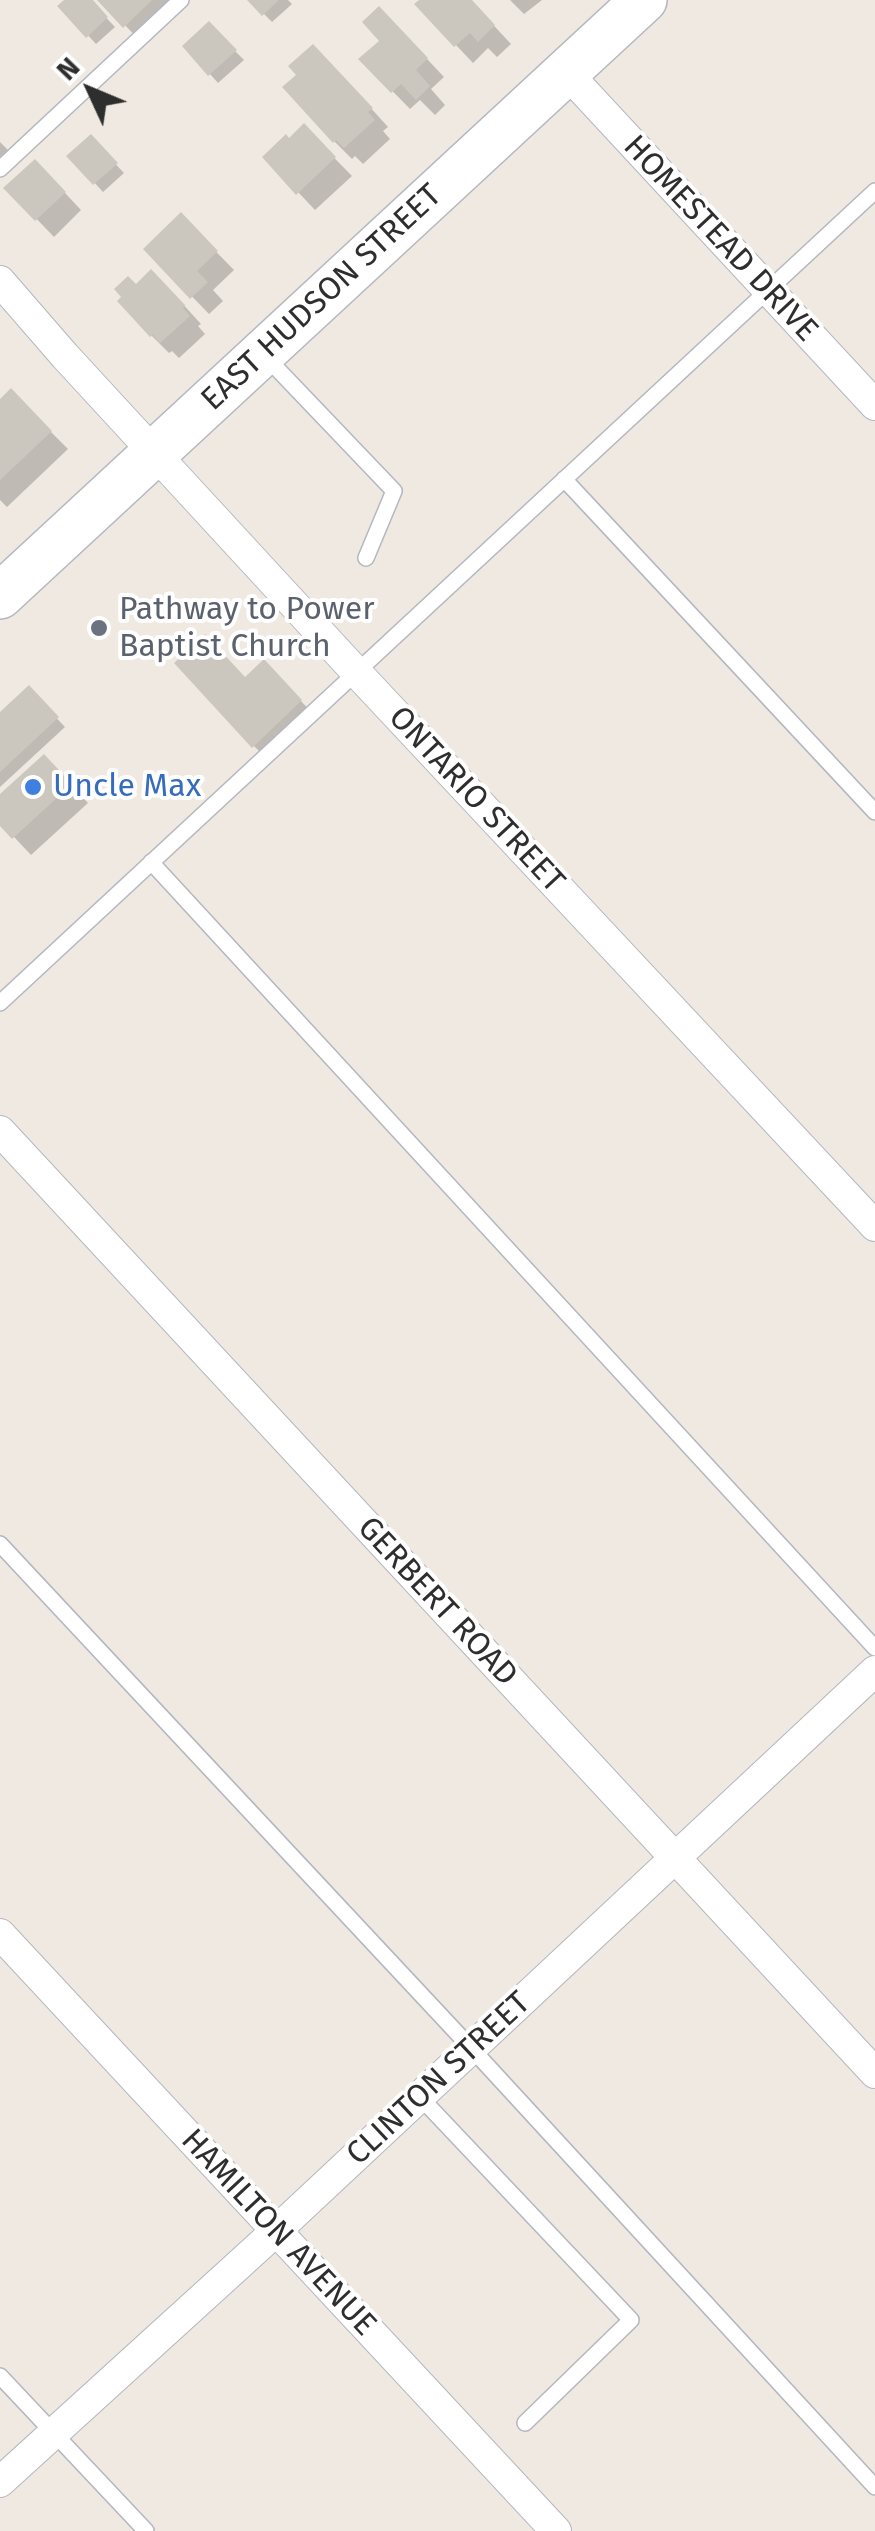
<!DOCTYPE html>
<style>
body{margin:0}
#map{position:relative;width:875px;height:2531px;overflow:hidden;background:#efe9e1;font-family:"Fira Sans",sans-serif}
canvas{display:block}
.north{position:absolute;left:40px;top:40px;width:100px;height:100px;-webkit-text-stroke:8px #fff;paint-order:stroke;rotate:314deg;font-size:28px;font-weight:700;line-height:40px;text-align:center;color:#2e2e2e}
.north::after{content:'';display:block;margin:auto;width:35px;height:45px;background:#2e2e2e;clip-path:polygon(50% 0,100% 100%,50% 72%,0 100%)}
</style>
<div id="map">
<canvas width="875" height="2531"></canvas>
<div class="north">N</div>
</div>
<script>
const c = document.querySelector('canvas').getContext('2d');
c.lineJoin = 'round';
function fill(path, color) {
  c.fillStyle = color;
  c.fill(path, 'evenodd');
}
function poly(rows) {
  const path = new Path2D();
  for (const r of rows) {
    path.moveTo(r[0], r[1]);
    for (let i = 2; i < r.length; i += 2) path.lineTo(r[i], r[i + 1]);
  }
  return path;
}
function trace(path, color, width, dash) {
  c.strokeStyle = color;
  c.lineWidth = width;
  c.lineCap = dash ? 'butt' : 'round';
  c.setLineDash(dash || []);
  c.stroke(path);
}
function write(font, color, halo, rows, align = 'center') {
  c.font = font + ' "Fira Sans",sans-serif';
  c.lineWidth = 8;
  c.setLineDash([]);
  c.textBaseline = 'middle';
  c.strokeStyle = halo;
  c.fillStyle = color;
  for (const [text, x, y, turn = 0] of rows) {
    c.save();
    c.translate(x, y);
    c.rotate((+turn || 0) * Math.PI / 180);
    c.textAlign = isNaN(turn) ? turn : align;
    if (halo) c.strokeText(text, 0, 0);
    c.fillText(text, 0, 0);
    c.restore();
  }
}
fill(poly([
 [67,0,89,0,115,27,96,44,61,6],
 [101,0,181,0,142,43],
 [250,0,288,0,292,4,272,22],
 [422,0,470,0,511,44,497,57,488,48,473,63,456,45],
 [510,0,542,0,524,14],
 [209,25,244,60,218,83,186,47],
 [396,26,444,77,431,89,445,105,435,115,420,100,410,109,361,59],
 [331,64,388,127,383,131,390,139,363,164,355,156,352,159,334,141],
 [304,127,352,176,315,210,265,157],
 [90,137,124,173,103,192,70,156],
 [0,142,8,150,0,157],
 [52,179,81,210,54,237,7,188],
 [181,216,234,270,213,290,223,301,209,314,146,249],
 [136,287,169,289,201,324,198,326,205,334,179,358,172,351,169,353,152,336],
 [11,392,68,449,7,507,0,500,0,402],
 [245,680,281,680,318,719,271,763,254,746],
 [29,689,65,727,0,787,0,715],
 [62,775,88,803,31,855,0,822,0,798]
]), '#0003');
fill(poly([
 [64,0,93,0,108,17,86,38,57,6],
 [97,0,152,0,123,28],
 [247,0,279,0,262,16],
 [419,0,472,0,495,25,478,42,470,33,454,47,414,4],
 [379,6,428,58,416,70,430,86,416,100,401,84,391,93,358,59,379,41,362,22],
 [209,21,237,50,208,76,182,46],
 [313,44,373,108,368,112,375,120,344,148,336,140,333,143,282,87,296,75,288,66],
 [304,123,336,157,296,195,262,157,286,134,289,138],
 [91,134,118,163,93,185,66,156],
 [35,159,66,192,35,221,3,188],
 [181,212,218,251,197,271,208,282,190,299,143,249],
 [151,269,185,305,183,308,190,316,160,343,153,335,150,337,117,301,121,297,114,289,128,276,136,284],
 [11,388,52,431,0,480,0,399],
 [205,634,245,677,264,659,302,700,252,748,174,663],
 [29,685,59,717,0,772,0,712],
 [44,754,72,784,12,839,0,826,0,794]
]), '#cbc7bf');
const lane = poly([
 [0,169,181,0],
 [265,356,394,491,366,558],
 [564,479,875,812],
 [151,862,875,1648],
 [0,1003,875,191],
 [0,1544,472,2049,875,2487],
 [420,2097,631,2320,525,2423],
 [0,2376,146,2531]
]);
const street = poly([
 [566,72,875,405],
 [0,281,65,356,346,661,875,1226],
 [0,1131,875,2073],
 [0,1934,556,2531],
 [0,2482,276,2231,875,1671]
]);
const secondary = poly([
 [0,596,644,0]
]);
trace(lane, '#b4b7c1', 18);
trace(street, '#b4b7c1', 32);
trace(secondary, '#b4b7c1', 48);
trace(lane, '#fff', 15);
trace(street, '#fff', 30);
trace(secondary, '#fff', 45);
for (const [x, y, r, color] of [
 [99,628,10,"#6b7280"],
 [33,787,10,"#3f7fe0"]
]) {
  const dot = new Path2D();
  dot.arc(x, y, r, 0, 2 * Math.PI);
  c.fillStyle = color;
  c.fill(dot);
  trace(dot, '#fff', 4);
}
write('32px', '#2e2e2e', '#fff', [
 ["HOMESTEAD DRIVE",720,239,47],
 ["EAST HUDSON STREET",322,298,-43],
 ["ONTARIO STREET",476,800,47],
 ["GERBERT ROAD",437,1602,47],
 ["CLINTON STREET",439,2079,-43],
 ["HAMILTON AVENUE",278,2233,47]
]);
write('32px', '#5b616d', '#fff', [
 ["Pathway to Power",119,610],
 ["Baptist Church",119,647]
], 'left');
write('32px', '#366cbe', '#fff', [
 ["Uncle Max",53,787]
], 'left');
</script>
